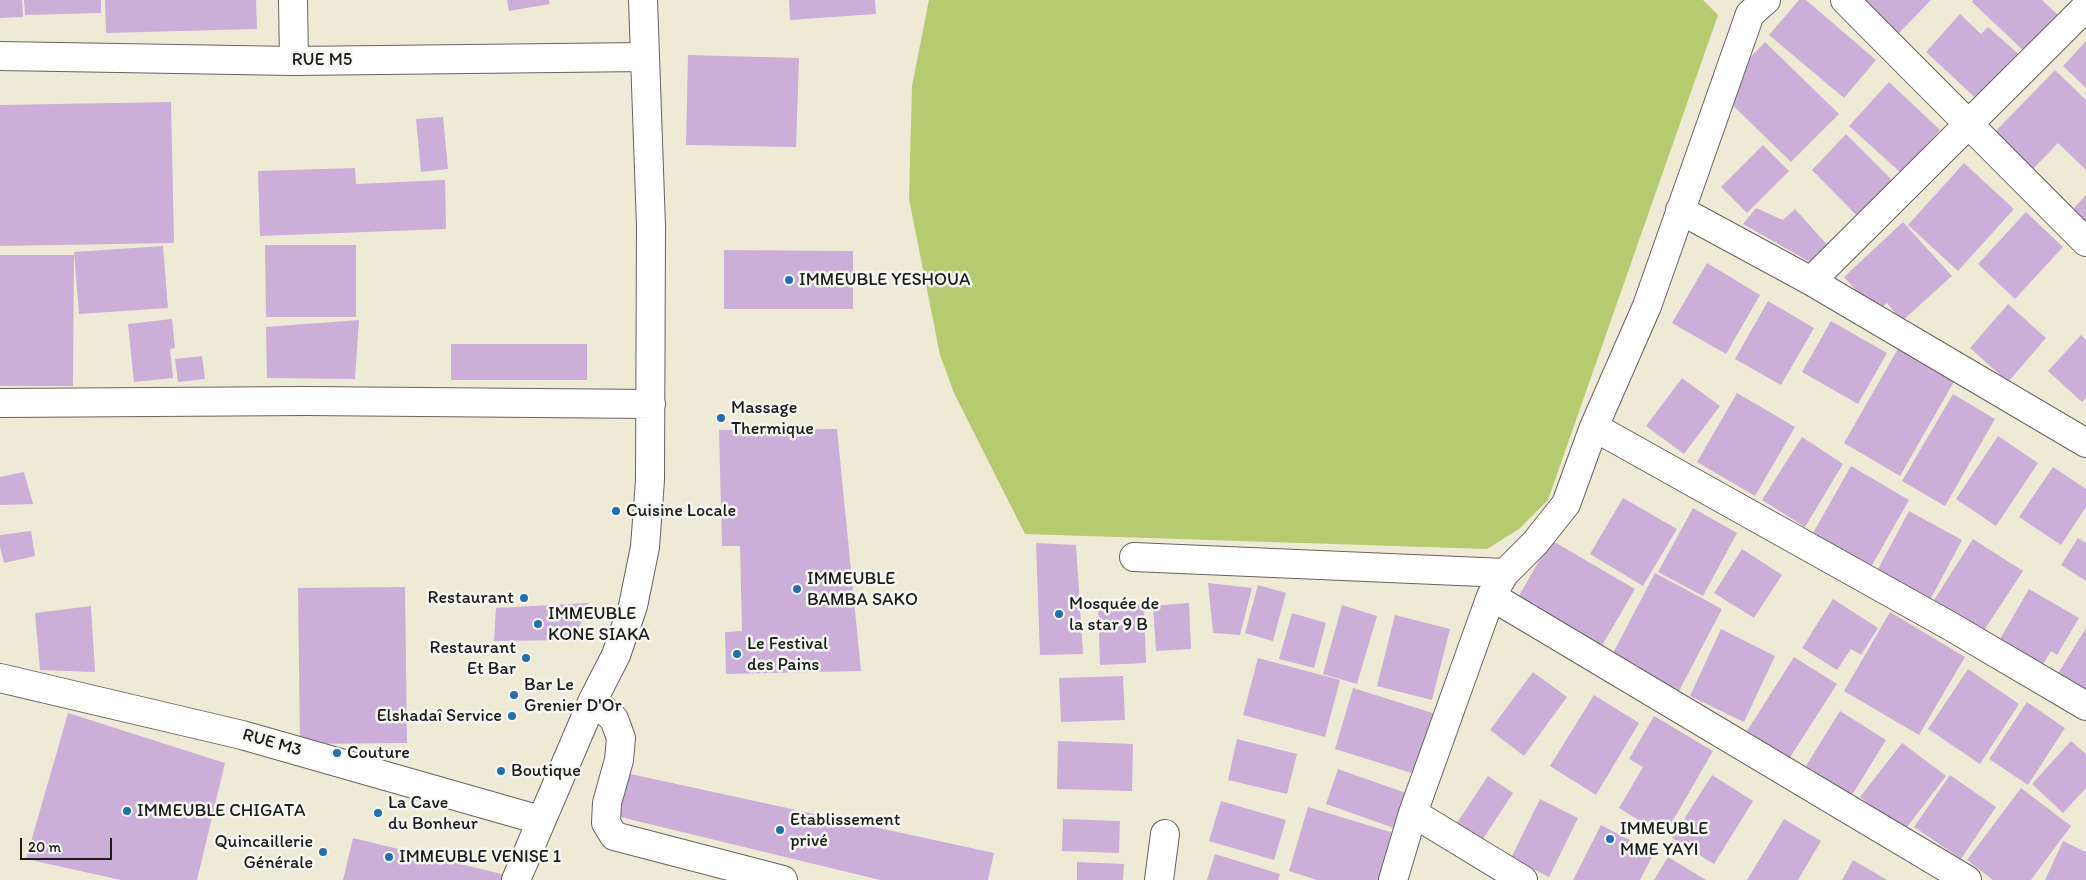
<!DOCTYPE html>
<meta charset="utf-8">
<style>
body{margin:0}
#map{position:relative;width:2086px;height:880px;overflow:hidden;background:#efead6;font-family:Itim,sans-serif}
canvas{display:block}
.scale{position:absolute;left:20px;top:838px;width:92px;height:22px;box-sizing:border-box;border:2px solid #1c1c1c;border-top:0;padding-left:6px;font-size:15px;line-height:18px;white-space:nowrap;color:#1c1c1c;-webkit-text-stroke:4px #f6f6f2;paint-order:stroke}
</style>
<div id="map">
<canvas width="2086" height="880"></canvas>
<div class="scale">20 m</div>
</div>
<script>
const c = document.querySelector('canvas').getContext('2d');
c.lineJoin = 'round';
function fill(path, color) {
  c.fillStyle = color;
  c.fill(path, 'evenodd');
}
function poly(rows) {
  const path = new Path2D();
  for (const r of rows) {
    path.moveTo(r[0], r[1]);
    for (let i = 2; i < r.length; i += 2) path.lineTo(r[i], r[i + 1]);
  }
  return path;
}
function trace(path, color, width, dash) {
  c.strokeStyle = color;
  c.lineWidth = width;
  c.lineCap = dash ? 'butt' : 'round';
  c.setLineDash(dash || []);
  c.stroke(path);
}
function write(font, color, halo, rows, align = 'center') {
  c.font = font + ' Itim,sans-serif';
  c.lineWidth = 5;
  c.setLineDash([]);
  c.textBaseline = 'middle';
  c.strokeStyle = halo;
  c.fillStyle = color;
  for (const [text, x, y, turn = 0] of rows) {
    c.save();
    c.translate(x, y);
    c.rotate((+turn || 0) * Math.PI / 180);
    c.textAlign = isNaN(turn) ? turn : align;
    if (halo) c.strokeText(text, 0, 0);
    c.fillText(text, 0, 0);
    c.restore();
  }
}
fill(poly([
 [929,0,1703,0,1718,15,1548,500,1519,529,1487,549,1025,534,954,393,940,355,909,199,912,86]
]), '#b6cb6f');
fill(poly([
 [0,0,22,0,23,17,0,18],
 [24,0,101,0,101,13,25,15],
 [105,0,256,0,257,29,106,33],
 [507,0,549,0,550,4,509,11],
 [789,0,875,0,876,14,790,20],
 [1799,0,1806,0,1876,60,1844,98,1769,35],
 [1865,0,1931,0,1899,33],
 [1973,0,2042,0,2059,16,2025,52,1972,2],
 [1960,14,1981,34,1988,27,2023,58,1981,103,1926,52],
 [2086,41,2086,88,2063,66],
 [1765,42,1839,114,1791,162,1718,91],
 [688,55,799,58,796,147,686,145],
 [2055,70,2086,100,2086,170,2058,143,2033,169,1995,132],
 [1889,82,1940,130,1901,173,1849,126],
 [171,102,174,243,0,246,0,105],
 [443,117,448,169,421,172,416,119],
 [1846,134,1896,184,1861,220,1812,170],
 [1763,145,1789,171,1747,213,1721,187],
 [1964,163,2014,209,1958,271,1908,225],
 [355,168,356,184,445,180,446,229,260,236,258,171],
 [2086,195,2086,223,2072,210],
 [1756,208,1783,220,1795,209,1831,249,1815,265,1743,224],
 [2026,212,2063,247,2015,299,1978,264],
 [1903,222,1952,276,1902,321,1887,303,1876,313,1844,277],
 [265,245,356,245,356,317,266,317],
 [163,246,168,308,79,314,74,252],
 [724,250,853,251,853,309,724,309],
 [0,255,74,255,73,386,0,386],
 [1707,263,1760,295,1726,354,1672,323],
 [1768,301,1814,328,1781,385,1735,359],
 [2008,304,2046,338,2008,382,1970,348],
 [172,319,175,348,170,349,173,378,134,382,128,324],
 [359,320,355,379,267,378,266,327],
 [1831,321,1887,353,1858,404,1802,372],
 [2081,335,2086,340,2086,398,2082,402,2048,371],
 [451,344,587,344,587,380,451,380],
 [1899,347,1955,380,1900,476,1844,443],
 [202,356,205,379,178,382,175,359],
 [1682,378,1720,406,1684,454,1646,426],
 [1737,393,1795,427,1755,496,1697,462],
 [1953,394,1995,419,1945,506,1902,481],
 [837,429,861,671,726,674,725,632,742,631,740,546,722,546,719,430],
 [1998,436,2038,463,1996,526,1956,499],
 [1802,437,1843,464,1805,527,1762,500],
 [1851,466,1909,500,1871,567,1813,533],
 [2053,467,2086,489,2086,507,2061,545,2019,517],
 [24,472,33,504,0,505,0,477],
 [1623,498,1677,529,1643,586,1590,554],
 [1693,508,1737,533,1703,596,1658,572],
 [1909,511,1962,540,1930,600,1877,571],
 [31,531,35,556,4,563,0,547,0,535],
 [2078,538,2086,543,2086,581,2061,565],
 [1973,539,2023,571,1983,632,1934,600],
 [1551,540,1635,589,1600,649,1516,601],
 [1036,543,1076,545,1083,654,1040,655],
 [1742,549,1782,575,1754,618,1714,593],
 [1655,573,1722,609,1679,691,1612,655],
 [1208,583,1252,588,1240,635,1213,633],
 [1258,585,1286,593,1273,641,1245,633],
 [405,587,407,743,300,744,298,588],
 [2029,589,2079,618,2057,655,2051,651,2039,671,1996,646],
 [1833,599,1878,628,1861,655,1851,649,1837,670,1802,648],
 [589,603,574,640,494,641,496,608],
 [1189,603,1191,649,1156,651,1153,606],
 [1144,604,1146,663,1100,665,1098,606],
 [1342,605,1377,616,1357,684,1323,674],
 [91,606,95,672,40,670,35,613],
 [1890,612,1965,657,1919,735,1844,691],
 [1292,613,1326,623,1314,668,1279,659],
 [1395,615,1450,629,1432,700,1377,686],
 [2086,628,2086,693,2057,675],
 [1721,629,1775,656,1744,722,1690,696],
 [1794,657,1837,684,1789,759,1747,731],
 [1258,658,1340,680,1325,737,1243,715],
 [1968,669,2019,704,1980,764,1928,729],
 [1533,672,1567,697,1524,756,1490,730],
 [1123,676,1125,720,1061,722,1059,678],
 [1353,688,1439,715,1421,776,1335,749],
 [1594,695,1639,723,1596,795,1550,766],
 [2027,702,2065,728,2028,785,1989,759],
 [1840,711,1886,740,1852,795,1806,766],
 [68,713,225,763,197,880,121,880,26,859],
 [1654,716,1713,751,1664,836,1619,808,1643,767,1629,759],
 [1237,739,1297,754,1287,794,1228,780],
 [1058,741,1133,744,1132,791,1057,789],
 [2071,741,2086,754,2086,788,2063,813,2032,784],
 [1902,743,1946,776,1904,831,1860,797],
 [1338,769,1406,793,1394,828,1326,804],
 [626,773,994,853,988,880,880,880,612,815],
 [1712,775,1753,801,1714,864,1672,838],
 [1950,775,1996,807,1961,859,1914,827],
 [1488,776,1513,793,1481,842,1455,826],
 [2021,788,2071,826,2031,880,1993,880,1967,860],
 [1540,799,1578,818,1549,877,1511,858],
 [1221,801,1286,820,1274,860,1209,841],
 [1308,807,1397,834,1383,880,1317,880,1289,871],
 [1063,819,1120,821,1119,853,1062,851],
 [1784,819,1821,841,1798,880,1747,880],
 [1601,825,1654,853,1640,880,1573,880],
 [353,838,506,875,504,880,343,880],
 [2063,841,2086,852,2086,880,2045,880],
 [1215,854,1280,874,1278,880,1207,880],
 [1668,857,1706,880,1654,880],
 [1853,860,1887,880,1842,880],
 [1077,862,1124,864,1123,880,1077,880]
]), '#ccafd9');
const street = poly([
 [293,0,294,61],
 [1845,0,2086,242],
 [0,56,294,61,644,57],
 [1680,210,1811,281,2086,443],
 [1811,281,2086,7],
 [0,403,307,401,651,404],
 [1594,427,1950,626,2086,706],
 [1134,557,1505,573],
 [1491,596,1967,880],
 [0,678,242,735,540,820],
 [593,700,614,719,621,738,619,760,607,803,606,823,614,836,783,880],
 [1413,813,1523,880],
 [516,880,593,700,616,655,633,606,645,547,650,480,651,226,643,0],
 [1159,880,1165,834],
 [1393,880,1413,813,1491,596,1505,573,1535,543,1566,504,1594,427,1647,306,1750,14,1766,0]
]);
trace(street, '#66645d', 30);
trace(street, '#fff', 28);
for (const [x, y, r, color] of [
 [789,280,5,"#1f6fb2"],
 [721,418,5,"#1f6fb2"],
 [616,511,5,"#1f6fb2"],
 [797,589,5,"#1f6fb2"],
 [524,598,5,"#1f6fb2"],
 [1059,614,5,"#1f6fb2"],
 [538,624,5,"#1f6fb2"],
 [737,654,5,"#1f6fb2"],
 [526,658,5,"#1f6fb2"],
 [514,695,5,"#1f6fb2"],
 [512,716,5,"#1f6fb2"],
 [337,753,5,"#1f6fb2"],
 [501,771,5,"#1f6fb2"],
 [127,811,5,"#1f6fb2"],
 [378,813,5,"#1f6fb2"],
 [780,830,5,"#1f6fb2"],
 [1610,839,5,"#1f6fb2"],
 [323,852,5,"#1f6fb2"],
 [389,857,5,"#1f6fb2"]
]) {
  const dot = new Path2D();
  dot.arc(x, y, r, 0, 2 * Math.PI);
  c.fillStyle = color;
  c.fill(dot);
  trace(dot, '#f6f6f2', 2);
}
write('18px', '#1c1c1c', '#f6f6f2', [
 ["RUE M5",322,60],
 ["RUE M3",272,743,16]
]);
write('18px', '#1c1c1c', '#f6f6f2', [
 ["IMMEUBLE YESHOUA",799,280],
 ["Massage",731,408],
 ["Thermique",731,429],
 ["Cuisine Locale",626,511],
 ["IMMEUBLE",807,579],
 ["BAMBA SAKO",807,600],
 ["Restaurant",514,598,"right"],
 ["Mosquée de",1069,604],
 ["la star 9 B",1069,625],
 ["IMMEUBLE",548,614],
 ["KONE SIAKA",548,635],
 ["Le Festival",747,644],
 ["des Pains",747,665],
 ["Restaurant",516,648,"right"],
 ["Et Bar",516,669,"right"],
 ["Bar Le",524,685],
 ["Grenier D'Or",524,706],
 ["Elshadaî Service",502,716,"right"],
 ["Couture",347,753],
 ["Boutique",511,771],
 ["La Cave",388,803],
 ["du Bonheur",388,824],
 ["IMMEUBLE CHIGATA",137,811],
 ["Etablissement",790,820],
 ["privé",790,841],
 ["IMMEUBLE",1620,829],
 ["MME YAYI",1620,850],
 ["Quincaillerie",313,842,"right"],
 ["Générale",313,863,"right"],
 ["IMMEUBLE VENISE 1",399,857]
], 'left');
</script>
